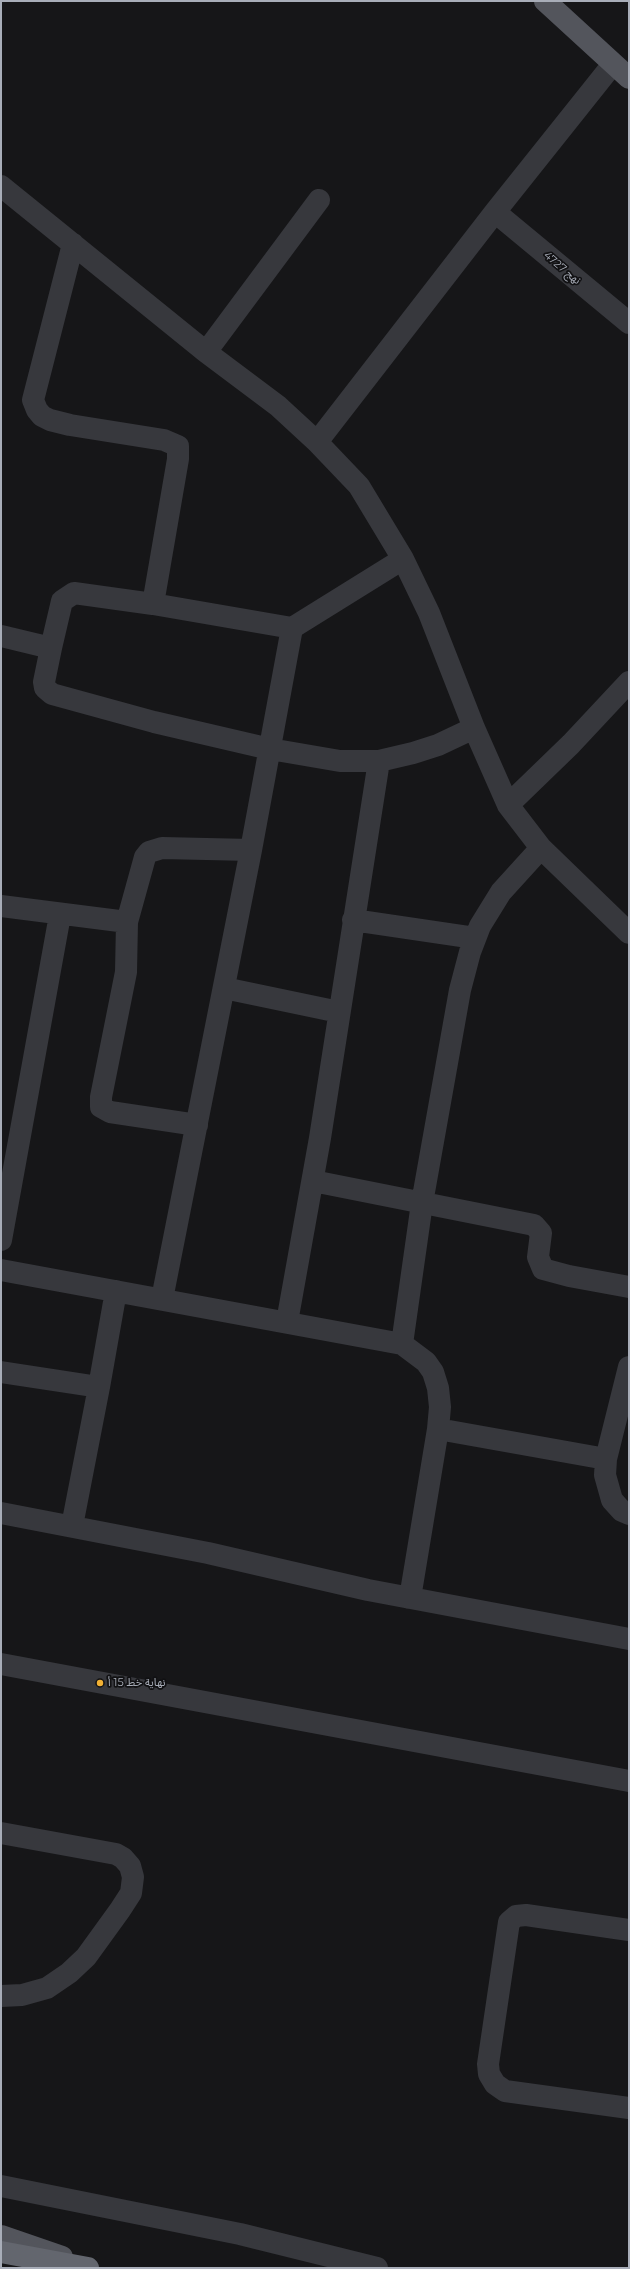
<!DOCTYPE html>
<meta charset="utf-8">
<style>
body{margin:0}
#map{position:relative;width:630px;height:2269px;overflow:hidden;background:#161618;font-family:Montserrat,sans-serif}
canvas{display:block}
.frame{position:absolute;inset:0;border:2px solid #a8adb8;pointer-events:none}
</style>
<div id="map">
<canvas width="630" height="2269"></canvas>
<div class="frame"></div>
</div>
<script>
const c = document.querySelector('canvas').getContext('2d');
c.lineJoin = 'round';
function poly(rows) {
  const path = new Path2D();
  for (const r of rows) {
    path.moveTo(r[0], r[1]);
    for (let i = 2; i < r.length; i += 2) path.lineTo(r[i], r[i + 1]);
  }
  return path;
}
function trace(path, color, width, dash) {
  c.strokeStyle = color;
  c.lineWidth = width;
  c.lineCap = dash ? 'butt' : 'round';
  c.setLineDash(dash || []);
  c.stroke(path);
}
function write(font, color, halo, rows, align = 'center') {
  c.font = font + ' Montserrat,"Noto Sans Arabic",sans-serif';
  c.lineWidth = 3.5;
  c.setLineDash([]);
  c.textBaseline = 'middle';
  c.strokeStyle = halo;
  c.fillStyle = color;
  for (const [text, x, y, turn = 0] of rows) {
    c.save();
    c.translate(x, y);
    c.rotate((+turn || 0) * Math.PI / 180);
    c.textAlign = isNaN(turn) ? turn : align;
    if (halo) c.strokeText(text, 0, 0);
    c.fillText(text, 0, 0);
    c.restore();
  }
}
trace(poly([
 [1,186,206,352,278,406,317,442,359,486,403,559,429,613,474,728,508,805,541,848,629,933],
 [495,212,629,323],
 [73,244,33,400,37,410,42,416,50,420,70,425,164,440,178,446,178,459,153,604,292,628,403,559],
 [206,352,319,200],
 [317,442,495,212,613,64],
 [1,636,51,648,62,601,74,593,153,604],
 [51,648,44,682,45,688,52,694,154,722,270,749,340,761,379,761,413,753,438,745,474,728],
 [508,805,571,744,629,682],
 [1,906,127,922,145,857,149,852,162,848,251,850],
 [353,920,475,938],
 [127,922,126,972,101,1097,101,1107,110,1112,197,1125],
 [224,988,339,1012],
 [313,1181,534,1225,541,1233,538,1257,543,1269,569,1276,629,1287],
 [1,1240,60,915],
 [1,1270,402,1344,426,1362,433,1372,438,1388,440,1407,438,1429,606,1459],
 [162,1299,251,850,292,628],
 [287,1322,320,1138,379,761],
 [402,1344,422,1203,460,990,470,952,480,926,501,892,541,848],
 [629,1367,606,1459,605,1475,612,1500,622,1511,629,1514],
 [1,1372,99,1387,116,1291],
 [1,1513,208,1553,368,1590,629,1639],
 [72,1526,99,1387],
 [410,1598,438,1429],
 [1,1664,629,1781],
 [1,1833,116,1854,123,1858,130,1866,133,1877,131,1893,120,1910,86,1957,69,1973,47,1988,22,1995,1,1996],
 [629,1930,526,1915,516,1916,509,1922,488,2064,489,2074,495,2084,505,2091,629,2108],
 [1,2186,240,2234,377,2268]
]), '#37383d', 22);
trace(poly([
 [545,1,629,78],
 [1,2236,62,2257]
]), '#53555c', 22);
trace(poly([
 [1,2252,88,2268]
]), '#63666e', 22);
for (const [x, y, r, color] of [
 [100,1683,4,"#f2b134"]
]) {
  const dot = new Path2D();
  dot.arc(x, y, r, 0, 2 * Math.PI);
  c.fillStyle = color;
  c.fill(dot);
  trace(dot, '#111113', 1.5);
}
write('11px', '#a8adb8', '#111113', [
 ["نهج 4727",562,268,40]
]);
write('11px', '#a8adb8', '#111113', [
 ["نهاية خط 15 أ",108,1683]
], 'left');
</script>
